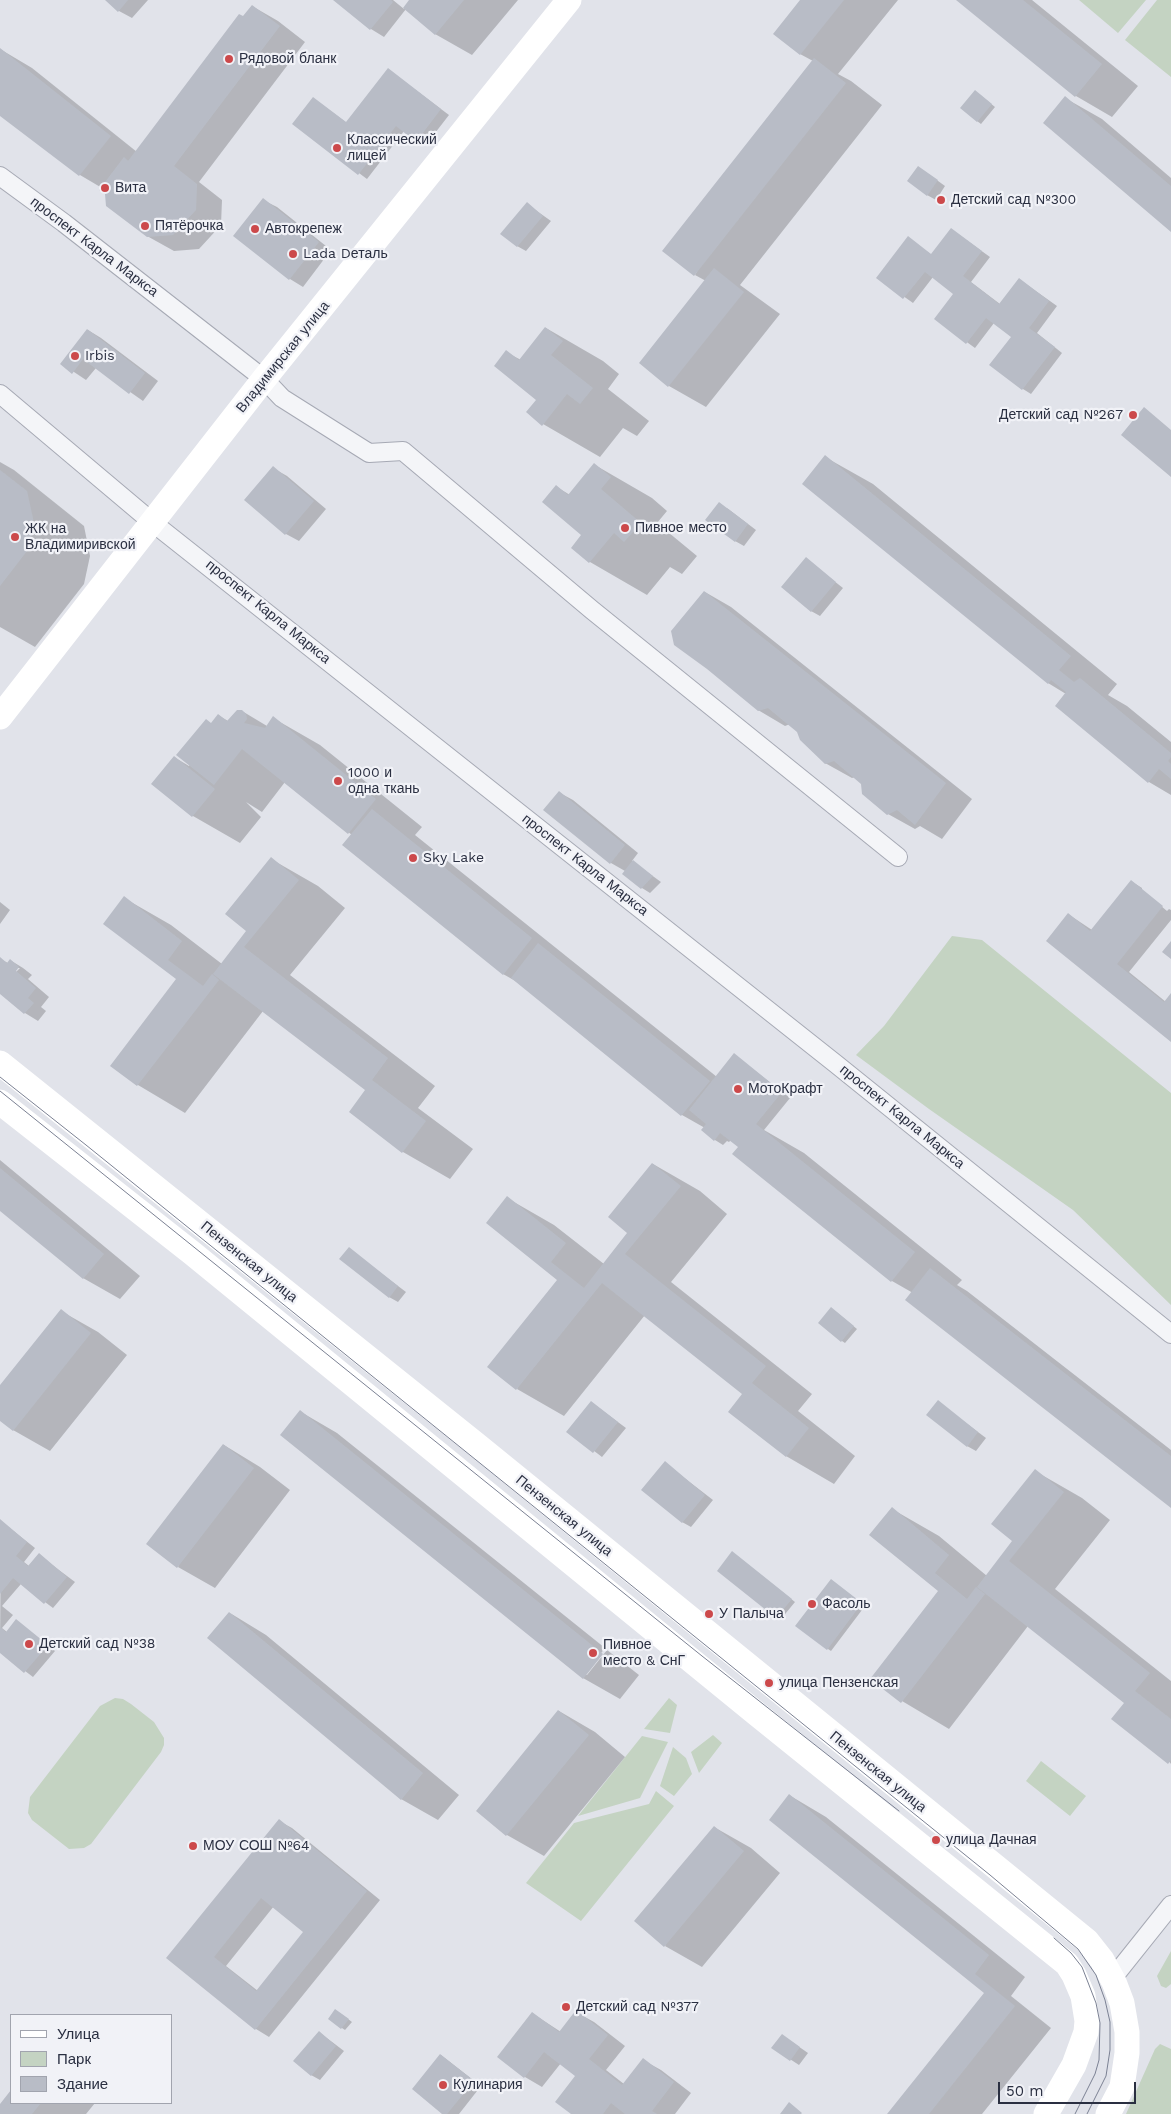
<!DOCTYPE html>
<meta charset="utf-8">
<style>
body{margin:0}
#map{position:relative;width:1171px;height:2114px;overflow:hidden;background:#e1e3ea;font-family:"Work Sans",sans-serif}
canvas{display:block}
.legend{position:absolute;left:10px;top:2014px;width:162px;height:90px;box-sizing:border-box;background:#f1f2f7;border:1px solid #a1a4ae;margin:0;padding:6px 9px;list-style:none;font-size:15px;color:#2a2f41}
.legend li{display:flex;align-items:center;gap:10px;height:25px}
.legend b{width:25px;border:1px solid #a1a4ae}
.scale{position:absolute;left:998px;top:2082px;width:138px;height:22px;box-sizing:border-box;border:2px solid #2a2f41;border-top:0;padding-left:6px;font-size:15px;line-height:18px;white-space:nowrap;color:#2a2f41;-webkit-text-stroke:4px #f1f2f7;paint-order:stroke}
</style>
<div id="map">
<canvas width="1171" height="2114"></canvas>
<ul class="legend">
<li><b style="height:6px;background:#fff"></b>Улица</li>
<li><b style="height:14px;background:#c4d3c2"></b>Парк</li>
<li><b style="height:14px;background:#b8bcc6"></b>Здание</li>
</ul>
<div class="scale">50 m</div>
</div>
<script>
const c = document.querySelector('canvas').getContext('2d');
c.lineJoin = 'round';
function fill(path, color) {
  c.fillStyle = color;
  c.fill(path, 'evenodd');
}
function poly(rows) {
  const path = new Path2D();
  for (const r of rows) {
    path.moveTo(r[0], r[1]);
    for (let i = 2; i < r.length; i += 2) path.lineTo(r[i], r[i + 1]);
  }
  return path;
}
function trace(path, color, width, dash) {
  c.strokeStyle = color;
  c.lineWidth = width;
  c.lineCap = dash ? 'butt' : 'round';
  c.setLineDash(dash || []);
  c.stroke(path);
}
function write(font, color, halo, rows, align = 'center') {
  c.font = font + ' "Work Sans",sans-serif';
  c.lineWidth = 4.5;
  c.setLineDash([]);
  c.textBaseline = 'middle';
  c.strokeStyle = halo;
  c.fillStyle = color;
  for (const [text, x, y, turn = 0] of rows) {
    c.save();
    c.translate(x, y);
    c.rotate((+turn || 0) * Math.PI / 180);
    c.textAlign = isNaN(turn) ? turn : align;
    if (halo) c.strokeText(text, 0, 0);
    c.fillText(text, 0, 0);
    c.restore();
  }
}
fill(poly([
 [1079,0,1146,0,1118,33],
 [1157,0,1171,0,1171,77,1125,40],
 [952,936,982,940,1171,1093,1171,1305,1073,1210,929,1109,856,1055,884,1026],
 [115,1698,123,1699,131,1704,154,1722,164,1738,164,1745,161,1752,91,1844,84,1848,69,1849,32,1820,28,1813,30,1797,100,1706],
 [669,1698,677,1705,670,1733,644,1729],
 [713,1735,722,1743,699,1773,691,1752],
 [642,1736,668,1742,640,1798,578,1816],
 [673,1747,686,1758,692,1774,674,1796,660,1786],
 [1041,1761,1086,1796,1070,1816,1026,1781],
 [656,1791,674,1806,581,1921,526,1883,574,1823,649,1804],
 [1171,1951,1171,1984,1166,1988,1161,1986,1157,1976],
 [1160,2044,1171,2049,1171,2114,1126,2114,1155,2049]
]), '#c4d3c2');
fill(poly([
 [107,0,148,0,132,18,119,11],
 [335,0,393,0,404,9,411,0,518,0,472,55,435,34,406,9,384,37,371,29],
 [802,0,898,0,838,74,851,81,882,105,740,285,780,314,706,407,669,386,641,363,706,281,695,275,813,61,800,54],
 [958,0,1032,0,1138,86,1112,117,1076,96],
 [252,6,278,21,305,42,199,182,222,200,221,225,199,249,174,251,147,236,102,188,80,175,0,115,0,49,32,68,137,152],
 [389,70,449,115,425,146,404,131,367,179,293,124,313,98,347,123],
 [979,94,995,107,981,124,977,121],
 [1065,98,1102,119,1171,178,1171,231],
 [927,173,945,186,936,200,927,195],
 [263,200,277,207,331,250,303,287,290,279],
 [527,204,551,221,526,251,517,246],
 [951,229,990,257,971,282,1000,304,1019,279,1057,306,1037,333,1062,353,1031,394,1023,389,1012,337,994,323,975,348,935,319,955,294,933,277,913,303,878,278,908,238,932,255],
 [546,328,603,361,619,374,608,389,649,421,637,436,623,428,600,457,543,424,537,399,506,352,521,360],
 [88,330,101,338,158,381,143,401,96,368,86,380,62,364],
 [825,457,873,484,1117,684,1108,695,1127,706,1171,742,1171,795,1149,782,1066,694,1048,683],
 [0,462,14,470,84,526,90,556,84,584,35,647,0,627],
 [595,465,652,498,667,511,657,523,697,556,682,574,670,567,647,595,590,562,583,535,557,487,570,495],
 [273,468,287,476,326,509,299,541,286,534],
 [727,508,756,530,744,546,735,541],
 [806,559,843,588,820,616,811,611],
 [705,592,731,607,972,799,942,839,920,826,915,829,888,814,862,783,855,777,852,778,825,763,798,731,790,724,785,726,758,710],
 [242,711,267,726,273,718,320,745,422,827,415,835,717,1077,735,1055,790,1098,764,1130,804,1153,962,1280,957,1285,967,1291,1171,1450,1171,1506,913,1293,892,1281,734,1154,739,1147,731,1140,729,1142,727,1141,723,1145,715,1140,705,1128,682,1115,519,983,503,974,352,835,285,782,262,812,246,802,261,817,240,843,193,816,174,757,189,766,218,715,228,721],
 [560,793,573,800,638,853,632,861,661,882,650,893,642,888,625,871,611,863],
 [271,859,318,886,345,908,290,975,435,1086,418,1108,473,1149,450,1179,403,1152,350,1112,367,1090,263,1011,185,1113,138,1085,112,1066,178,979,124,898,171,925,222,964,248,931],
 [1131,881,1142,888,1142,890,1167,911,1169,909,1171,910,1171,920,1129,972,1166,1002,1171,995,1171,1040,1068,914,1092,930],
 [0,902,10,910,0,924],
 [0,959,8,963,10,960,23,968,32,975,28,979,49,997,41,1007,46,1011,38,1021,25,1013,0,993],
 [17,968,20,968,12,976],
 [0,1160,140,1276,120,1299,83,1278,0,1209],
 [653,1164,700,1191,727,1214,671,1282,812,1394,798,1411,855,1456,834,1484,786,1456,730,1411,744,1394,645,1315,564,1416,517,1389,559,1280,507,1198,554,1225,604,1264,628,1233],
 [349,1249,406,1292,398,1302,389,1297],
 [61,1311,98,1332,127,1355,50,1451,13,1430,0,1419,0,1387],
 [835,1311,857,1329,845,1343,842,1341],
 [591,1402,626,1428,602,1457,568,1431],
 [938,1402,986,1438,976,1451,967,1446],
 [301,1412,337,1433,605,1648,584,1675,587,1675,607,1650,639,1675,620,1699,583,1678],
 [224,1445,260,1467,290,1490,215,1588,178,1567],
 [665,1463,713,1500,691,1527,682,1522],
 [1035,1471,1082,1498,1110,1520,1055,1589,1171,1681,1171,1764,1125,1703,1028,1626,949,1729,902,1701,940,1591,892,1509,939,1536,987,1576,1014,1541],
 [1,1521,35,1548,24,1562,29,1566,39,1555,75,1582,53,1608,21,1584,2,1606,13,1615,2,1628,7,1632,17,1621,55,1651,33,1677,0,1652],
 [736,1555,795,1602,781,1619,777,1617],
 [835,1583,865,1606,831,1651,828,1649],
 [230,1613,266,1635,459,1795,438,1820,401,1799],
 [559,1711,595,1732,625,1757,544,1856,507,1835,478,1811],
 [789,1795,826,1817,1025,1977,1011,1996,1051,2028,982,2114,889,2114,986,1993],
 [279,1821,292,1828,380,1900,269,2037,256,2029,168,1957],
 [274,1906,305,1932,258,1991,226,1966],
 [714,1827,751,1848,780,1873,702,1967,665,1946],
 [576,2012,594,2022,625,2046,606,2070,624,2084,643,2060,661,2070,691,2093,675,2114,573,2114,577,2075,561,2063,542,2087,525,2077,532,2013,561,2032],
 [340,2013,352,2022,345,2030,342,2028],
 [319,2032,344,2051,320,2080,311,2075],
 [782,2035,808,2053,799,2065,773,2048],
 [441,2055,481,2086,459,2114,444,2114],
 [11,2092,11,2103,95,2103,86,2114,0,2114,0,2106]
]), '#0003');
fill(poly([
 [105,0,128,0,118,12],
 [333,0,391,0,393,2,370,30],
 [409,0,464,0,435,35,403,8],
 [800,0,844,0,800,55,773,34],
 [956,0,1023,0,1102,64,1075,97],
 [252,5,280,26,174,166,197,184,196,210,173,235,147,237,106,206,105,194,99,190,124,157,128,161,239,14,243,16],
 [0,48,111,136,79,176,0,116],
 [814,58,846,83,694,276,662,251],
 [388,68,441,109,416,142,396,126,358,175,292,124,313,97,346,122],
 [975,90,992,104,977,122,960,108],
 [1065,96,1171,186,1171,232,1043,123],
 [918,166,938,180,927,196,907,181],
 [263,198,319,242,289,280,233,236],
 [527,202,543,216,517,247,500,234],
 [951,228,982,251,963,276,999,304,1019,278,1049,301,1029,328,1055,347,1022,390,989,365,1011,337,986,318,966,344,934,319,953,294,925,272,903,299,876,278,908,236,931,254],
 [714,268,744,292,668,387,639,363],
 [545,327,563,341,551,355,593,388,580,404,567,394,542,426,526,412,536,400,494,366,506,350,519,360],
 [87,329,145,373,129,394,83,359,72,374,60,364],
 [1144,407,1171,430,1171,477,1121,435],
 [825,455,1071,656,1059,670,1074,682,1080,678,1171,753,1171,757,1168,761,1171,764,1171,779,1159,769,1148,783,1055,706,1066,692,1051,680,1048,684,802,484],
 [594,463,611,477,601,489,641,523,624,542,614,533,589,563,571,548,581,535,542,502,556,485,568,495],
 [273,466,314,501,285,535,244,500],
 [0,470,27,491,34,523,27,551,0,586],
 [719,502,748,524,735,542,705,520],
 [806,557,836,582,811,612,781,587],
 [704,591,946,783,915,825,897,810,887,815,862,794,861,784,834,761,825,764,800,740,797,732,768,708,758,711,707,669,674,645,671,631],
 [237,710,242,710,246,714,247,719,244,723,265,728,273,716,376,799,348,834,242,749,214,785,176,755,206,719,211,723,218,714,227,721],
 [174,756,215,789,192,817,151,784],
 [559,791,625,845,610,864,543,810],
 [372,809,532,938,503,975,342,845],
 [271,857,299,880,244,947,388,1058,372,1080,426,1121,402,1153,349,1112,365,1090,213,974,246,931,225,914],
 [633,860,653,876,641,889,622,874],
 [1131,880,1163,906,1117,964,1164,1002,1171,993,1171,1042,1046,941,1068,913,1090,931],
 [124,896,182,941,168,960,203,986,212,974,219,980,137,1086,110,1066,176,979,103,924],
 [1171,941,1171,959,1162,952],
 [538,943,710,1081,681,1116,511,978],
 [0,957,7,963,10,959,19,967,16,971,36,988,28,998,34,1003,24,1014,0,994],
 [734,1053,782,1092,756,1124,915,1252,891,1282,732,1154,738,1147,720,1133,714,1141,701,1130,706,1124,689,1110],
 [652,1163,681,1186,625,1254,766,1366,752,1383,809,1428,786,1457,728,1412,742,1394,602,1283,516,1390,487,1367,557,1280,486,1223,507,1196,566,1243,551,1262,584,1288,627,1233,608,1217],
 [0,1168,104,1254,83,1279,0,1211],
 [349,1247,398,1286,389,1298,339,1259],
 [930,1268,1171,1456,1171,1508,905,1300],
 [831,1307,854,1326,841,1342,818,1323],
 [61,1309,91,1333,13,1431,0,1421,0,1385],
 [938,1400,978,1432,967,1447,926,1415],
 [591,1401,618,1422,593,1453,566,1432],
 [300,1410,603,1654,583,1679,280,1435],
 [223,1444,254,1468,177,1568,146,1544],
 [665,1461,705,1495,682,1523,641,1490],
 [1035,1469,1064,1492,1009,1561,1150,1673,1135,1691,1171,1719,1171,1760,1168,1764,1111,1719,1124,1703,977,1587,1012,1541,991,1524],
 [892,1507,949,1555,935,1573,967,1599,976,1587,985,1594,901,1703,870,1679,938,1591,869,1535],
 [0,1519,27,1542,16,1556,28,1566,39,1553,67,1577,44,1604,13,1578,0,1594],
 [732,1551,792,1599,776,1618,717,1571],
 [831,1579,862,1603,827,1650,795,1626],
 [229,1612,423,1773,401,1800,207,1638],
 [16,1619,48,1645,24,1673,0,1653,0,1627,6,1632],
 [558,1710,589,1735,506,1836,476,1811],
 [789,1794,989,1955,975,1974,1015,2006,929,2114,887,2114,984,1993,769,1820],
 [279,1819,367,1891,255,2030,166,1958],
 [261,1898,303,1932,256,1991,214,1957],
 [714,1826,744,1851,664,1947,634,1921],
 [335,2009,349,2019,341,2029,328,2019],
 [576,2010,608,2035,589,2059,622,2085,643,2058,674,2082,652,2111,657,2114,625,2114,611,2103,603,2114,571,2114,555,2102,575,2076,544,2052,524,2078,497,2057,532,2012,559,2032],
 [319,2031,336,2046,311,2076,293,2061],
 [782,2034,800,2047,790,2061,771,2048],
 [440,2054,474,2081,447,2114,442,2114,412,2089],
 [11,2090,11,2103,41,2103,32,2114,0,2114,0,2104],
 [789,2102,802,2113,801,2114,780,2114]
]), '#b8bcc6');
const street = poly([
 [0,176,64,223,264,379,282,398,369,453,403,451,592,610,898,857],
 [0,394,152,522,836,1064,1171,1334],
 [1112,1979,1171,1905]
]);
trace(street, '#a6a9b4', 20);
trace(street, '#f4f5f8', 18);
trace(poly([
 [0,717,264,379,569,0],
 [0,1063,478,1446,1087,1941,1102,1960,1114,1982,1122,2003,1127,2032,1127,2053,1122,2087,1108,2114],
 [0,1102,192,1253,757,1714,1067,1964,1074,1975,1083,1996,1087,2021,1086,2032,1074,2065,1046,2114]
]), '#fff', 25);
trace(poly([
 [0,1077,86,1145,990,1875,1078,1949,1096,1975,1105,2000,1110,2022,1110,2050,1106,2076,1087,2114],
 [0,1091,702,1656,899,1811],
 [1054,1938,1071,1953,1082,1967,1096,2003,1100,2023,1099,2060,1095,2074,1075,2114]
]), '#7b8193', 1);
for (const [x, y, r, color] of [
 [229,59,5,"#cc494b"],
 [337,148,5,"#cc494b"],
 [105,188,5,"#cc494b"],
 [941,200,5,"#cc494b"],
 [145,226,5,"#cc494b"],
 [255,229,5,"#cc494b"],
 [293,254,5,"#cc494b"],
 [75,356,5,"#cc494b"],
 [1133,415,5,"#cc494b"],
 [625,528,5,"#cc494b"],
 [15,537,5,"#cc494b"],
 [338,781,5,"#cc494b"],
 [413,858,5,"#cc494b"],
 [738,1089,5,"#cc494b"],
 [812,1604,5,"#cc494b"],
 [709,1614,5,"#cc494b"],
 [29,1644,5,"#cc494b"],
 [593,1653,5,"#cc494b"],
 [769,1683,5,"#cc494b"],
 [936,1840,5,"#cc494b"],
 [193,1846,5,"#cc494b"],
 [566,2007,5,"#cc494b"],
 [443,2085,5,"#cc494b"]
]) {
  const dot = new Path2D();
  dot.arc(x, y, r, 0, 2 * Math.PI);
  c.fillStyle = color;
  c.fill(dot);
  trace(dot, '#f1f2f7', 2);
}
write('14px', '#2a2f41', '#f1f2f7', [
 ["Рядовой бланк",239,59],
 ["Классический",347,140],
 ["лицей",347,156],
 ["Вита",115,188],
 ["Детский сад №300",951,200],
 ["Пятёрочка",155,226],
 ["Автокрепеж",265,229],
 ["Lada Dеталь",303,254],
 ["Irbis",85,356],
 ["Детский сад №267",1123,415,"right"],
 ["Пивное место",635,528],
 ["ЖК на",25,529],
 ["Владимиривской",25,545],
 ["1000 и",348,773],
 ["одна ткань",348,789],
 ["Sky Lake",423,858],
 ["МотоКрафт",748,1089],
 ["Фасоль",822,1604],
 ["У Палыча",719,1614],
 ["Детский сад №38",39,1644],
 ["Пивное",603,1645],
 ["место & СнГ",603,1661],
 ["улица Пензенская",779,1683],
 ["улица Дачная",946,1840],
 ["МОУ СОШ №64",203,1846],
 ["Детский сад №377",576,2007],
 ["Кулинария",453,2085]
], 'left');
write('14px', '#2a2f41', '#f1f2f7', [
 ["проспект Карла Маркса",94,247,37],
 ["Владимирская улица",283,357,-51],
 ["проспект Карла Маркса",268,612,39],
 ["проспект Карла Маркса",585,865,38],
 ["проспект Карла Маркса",902,1117,39],
 ["Пензенская улица",249,1262,39],
 ["Пензенская улица",564,1516,39],
 ["Пензенская улица",878,1772,39]
]);
</script>
